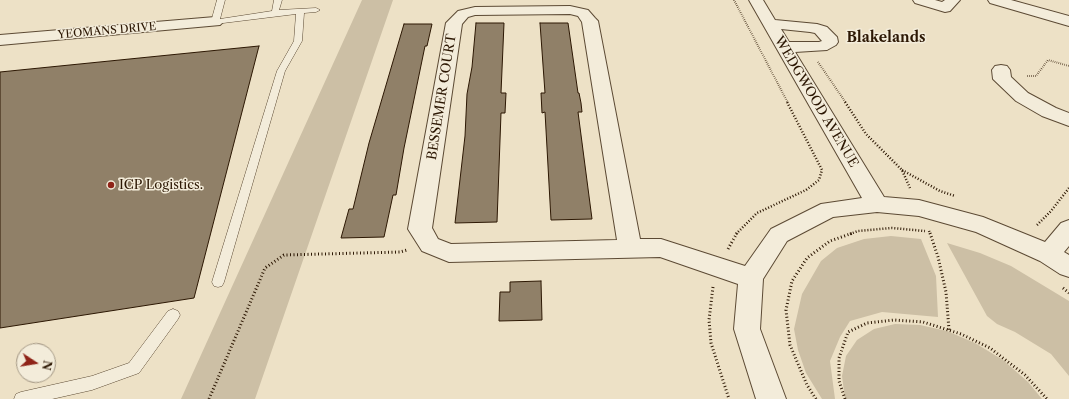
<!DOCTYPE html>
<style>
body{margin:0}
#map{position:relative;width:1069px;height:399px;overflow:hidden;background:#ede1c6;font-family:"Libre Caslon Text",serif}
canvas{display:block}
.north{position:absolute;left:16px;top:343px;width:40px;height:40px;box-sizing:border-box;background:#f3ecda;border:1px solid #a39784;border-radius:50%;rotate:102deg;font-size:11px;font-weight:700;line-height:16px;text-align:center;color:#2c1703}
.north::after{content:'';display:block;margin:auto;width:14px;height:18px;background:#8f2418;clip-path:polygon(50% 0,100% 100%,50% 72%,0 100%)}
</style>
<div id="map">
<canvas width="1069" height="399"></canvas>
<div class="north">N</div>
</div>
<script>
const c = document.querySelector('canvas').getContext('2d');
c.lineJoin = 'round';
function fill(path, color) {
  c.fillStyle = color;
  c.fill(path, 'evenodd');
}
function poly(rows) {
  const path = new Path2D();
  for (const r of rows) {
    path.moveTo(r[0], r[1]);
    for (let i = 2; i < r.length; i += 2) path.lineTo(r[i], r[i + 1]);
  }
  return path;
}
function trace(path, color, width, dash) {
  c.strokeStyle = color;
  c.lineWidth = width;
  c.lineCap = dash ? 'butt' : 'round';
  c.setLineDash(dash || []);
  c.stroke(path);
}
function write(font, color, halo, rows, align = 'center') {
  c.font = font + ' "Libre Caslon Text",serif';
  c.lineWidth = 3;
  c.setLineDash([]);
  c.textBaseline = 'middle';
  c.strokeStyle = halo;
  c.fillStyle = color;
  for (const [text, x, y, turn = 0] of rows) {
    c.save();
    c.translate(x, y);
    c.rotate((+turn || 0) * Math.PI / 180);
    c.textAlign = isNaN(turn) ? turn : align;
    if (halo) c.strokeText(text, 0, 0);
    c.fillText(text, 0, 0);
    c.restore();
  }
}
fill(poly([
 [362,0,393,0,255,399,181,399],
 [891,236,921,239,936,276,938,317,882,312,850,321,840,337,830,361,835,399,822,399,806,373,798,350,794,329,802,294,821,261,837,248,864,239],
 [947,243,980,253,1011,266,1069,301,1069,376,1051,354,1015,332,997,324,987,316],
 [895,324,920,325,947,331,975,343,1003,360,1028,382,1042,399,845,399,842,376,846,356,857,340,874,329]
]), '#ccbfa5');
const building = poly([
 [476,23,504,23,501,93,506,93,505,113,501,113,497,222,455,223,465,136,467,94,472,67,476,23],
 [540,23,568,23,578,93,579,93,581,103,582,112,578,112,592,219,551,220,545,112,542,113,541,93,545,93,540,23],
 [404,24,432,24,427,46,425,46,404,148,396,195,393,195,384,237,341,238,349,209,353,209,369,143,404,24],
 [259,46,194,298,0,328,0,72,259,46],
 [541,281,542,320,499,321,500,292,510,292,510,282,541,281]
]);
fill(building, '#908068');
trace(building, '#2c1703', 1);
const lane = poly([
 [217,0,225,0,220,19,272,11,274,0,282,0,279,10,316,8,320,10,316,12,304,13,302,41,285,71,224,282,222,286,218,287,214,286,212,282,277,71,294,41,296,14,215,24,211,22,217,0],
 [173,309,178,311,180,315,178,319,139,373,92,390,52,399,14,399,16,394,21,392,92,376,129,363,168,311,173,309]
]);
const street = poly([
 [749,0,763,0,775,20,817,24,827,27,837,37,838,42,836,45,827,50,795,52,884,197,919,200,983,217,1045,242,1061,223,1069,220,1069,246,1064,252,1069,255,1069,277,1060,274,1040,261,976,232,919,216,877,212,833,217,787,241,763,279,760,329,786,399,756,399,734,329,738,284,660,257,449,262,422,251,408,229,446,23,458,11,475,7,570,6,588,10,595,18,598,21,640,239,661,239,745,266,771,229,821,204,862,198,749,0],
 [570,14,578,16,582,22,617,240,451,244,438,239,432,228,462,24,468,17,475,15,570,14],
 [781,29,810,32,815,33,822,41,819,42,789,42,781,29],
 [913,0,935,0,942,2,945,0,960,0,950,11,945,12,915,3,913,0],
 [988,0,1011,0,1069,16,1069,26,990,3,988,0],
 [215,17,220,19,223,22,220,25,0,45,0,35,215,17],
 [1001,65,1007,66,1010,70,1011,77,1028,93,1056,108,1069,113,1069,126,1042,116,1016,101,993,79,992,70,995,66,1001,65]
]);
trace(lane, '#5c4a34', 1);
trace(street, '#5c4a34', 2);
trace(poly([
 [734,0,788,103],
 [818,62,846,103],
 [1027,76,1036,76,1048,60,1069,66]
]), '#2c1703', 2, [0.5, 1.5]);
trace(poly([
 [845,102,866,134,902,170,910,188],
 [902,170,940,191,955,196],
 [1037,225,1051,211,1069,188],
 [929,231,930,234],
 [736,234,757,213,806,190,819,180,822,170,787,102],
 [850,234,858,231,892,228,925,231]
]), '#2c1703', 2.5, [1, 2]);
trace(poly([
 [930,233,938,257,946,292,949,330],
 [728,249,737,233],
 [713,287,709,320,711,343,729,399],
 [1063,288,1069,293],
 [209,399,265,268,284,255,400,252,407,250],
 [816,399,807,385,790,345,786,310,792,281,807,258,830,241,853,233],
 [845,399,839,381,839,358,848,332,867,323,894,320,923,322,961,334,990,348,1025,375,1047,399]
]), '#2c1703', 3, [1, 2.5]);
fill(lane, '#f3ecda');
fill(street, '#f3ecda');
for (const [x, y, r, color] of [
 [111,185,4,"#8f2418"]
]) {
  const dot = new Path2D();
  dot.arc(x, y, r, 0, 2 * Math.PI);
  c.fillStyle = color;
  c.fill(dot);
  trace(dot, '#f3ecda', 1.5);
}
write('11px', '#2c1703', '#f3ecda', [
 ["YEOMANS DRIVE",107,31,-5]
]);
write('13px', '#2c1703', '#f3ecda', [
 ["BESSEMER COURT",442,97,-81],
 ["WEDGWOOD AVENUE",816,102,59]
]);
write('13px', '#2c1703', '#f3ecda', [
 ["ICP Logistics.",119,185]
], 'left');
write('bold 14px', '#2c1703', '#f3ecda', [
 ["Blakelands",886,38]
]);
</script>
